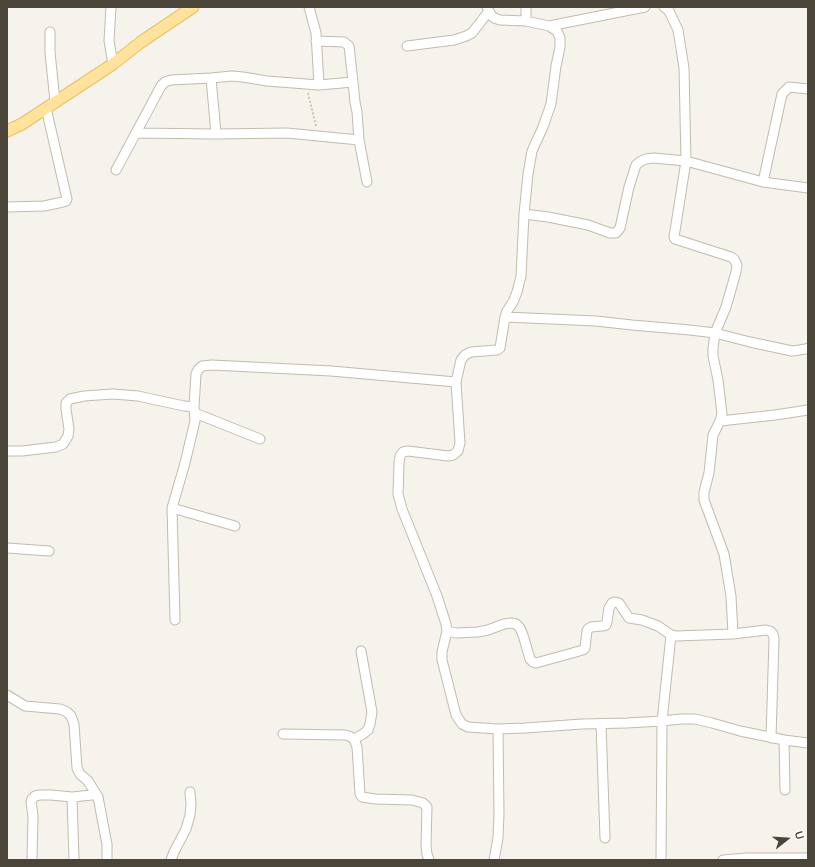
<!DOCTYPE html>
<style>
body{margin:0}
#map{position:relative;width:815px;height:867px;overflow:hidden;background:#f6f3ec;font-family:"Nunito Sans",sans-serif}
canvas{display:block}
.frame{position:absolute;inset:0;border:8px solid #4b4439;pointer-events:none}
.north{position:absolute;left:767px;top:819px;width:40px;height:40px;-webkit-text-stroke:3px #fff;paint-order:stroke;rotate:73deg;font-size:11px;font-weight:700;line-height:16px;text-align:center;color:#4b4439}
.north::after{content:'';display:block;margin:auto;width:14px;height:18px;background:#4b4439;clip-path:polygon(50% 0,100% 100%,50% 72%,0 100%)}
</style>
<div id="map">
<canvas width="815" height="867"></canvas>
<div class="frame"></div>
<div class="north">U</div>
</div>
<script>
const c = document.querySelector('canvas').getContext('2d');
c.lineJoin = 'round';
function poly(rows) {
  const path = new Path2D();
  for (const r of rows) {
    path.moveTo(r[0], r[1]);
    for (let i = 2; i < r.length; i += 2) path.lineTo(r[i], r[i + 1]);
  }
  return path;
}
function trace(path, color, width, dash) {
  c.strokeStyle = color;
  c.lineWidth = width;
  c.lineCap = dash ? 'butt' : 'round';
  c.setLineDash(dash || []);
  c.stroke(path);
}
const minor = poly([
 [111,7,109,41,113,64],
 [309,7,316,33,319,85],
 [487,7,491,15,494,18,500,20,526,21,549,26,557,31,560,38,560,47,556,66,551,104,543,127,532,151,528,174,524,214,521,276,517,292,513,302,507,311,505,317,500,348,497,350,471,352,465,355,461,360,456,382,460,443,458,451,453,455,448,456,408,451,403,452,400,456,399,463,398,494,402,509,437,596,446,624,447,631,442,652,442,660,456,715,462,724,468,727,498,729,525,728,582,724,627,723,662,721,681,719,695,719,712,723,740,731,784,740,808,743],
 [664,7,669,11,678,30,684,68,686,161,674,237,675,239,731,257,734,259,737,265,736,272,726,307,715,333,713,348,713,356,718,380,722,414,720,421,713,435,709,473,704,492,704,500,724,554,731,596,733,634],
 [526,21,526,7],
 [549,26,645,7],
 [50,32,50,52,55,102],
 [316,41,344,42,349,46,353,82,355,102,357,112,359,140,367,182],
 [407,46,454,40,466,36,472,33,489,11],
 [211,78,216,134],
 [136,133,216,134,287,133,359,140],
 [116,170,161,86,165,82,171,80,211,78,232,76,243,77,267,81,319,85,353,82],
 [763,182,782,94,789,87,808,89],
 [7,207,44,206,63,202,66,201,67,199,46,108],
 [524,214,548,217,588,225,610,233,616,233,620,228,629,187,636,165,641,161,646,159,654,158,686,161,763,182,808,188],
 [505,317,596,321,632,325,690,330,715,333,750,342,792,351,806,349,808,348],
 [195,413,260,439],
 [720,421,775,415,808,410],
 [7,451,22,451,56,447,63,444,68,436,69,429,66,409,66,403,70,399,84,396,113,394,138,396,184,406,194,407,196,374,198,370,202,366,212,365,331,371,456,382],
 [172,508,235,526],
 [7,548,49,551],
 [175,620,172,508,185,463,195,421,194,407],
 [447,631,456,633,478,632,488,630,504,624,511,623,516,624,520,628,523,635,530,659,533,662,536,663,583,650,585,648,587,631,588,629,591,627,603,626,606,625,607,622,609,608,612,603,615,602,619,603,629,618,642,620,658,626,671,635,676,636,733,634,766,630,770,631,773,634,774,639,771,738],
 [7,695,25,706,60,709,67,712,71,716,74,724,77,768,80,774,88,781,98,797,105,834,107,844,107,860],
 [601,724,605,838],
 [283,734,345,735,349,736,354,739,357,747,360,794,362,797,375,799,412,800,423,803,427,807,426,845,427,854,429,860],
 [354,739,363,734,368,730,370,724,372,712,361,651],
 [784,740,785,790],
 [72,797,74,860],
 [32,860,33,816,31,802,32,799,35,796,40,795,51,795,72,797,92,795,96,795],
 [171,860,174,852,186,829,190,815,191,805,190,792],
 [494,860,498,838,499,814,498,729],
 [661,860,662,721,671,635],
 [723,860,746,858,808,858]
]);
const major = poly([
 [7,131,22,124,113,64,141,42,193,7]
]);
trace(minor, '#c2bbae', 11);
trace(major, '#e6c16a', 13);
trace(poly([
 [308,93,316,126]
]), '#c4b79f', 1.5, [2, 2]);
trace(minor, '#fff', 9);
trace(major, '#ffe39c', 11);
</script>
